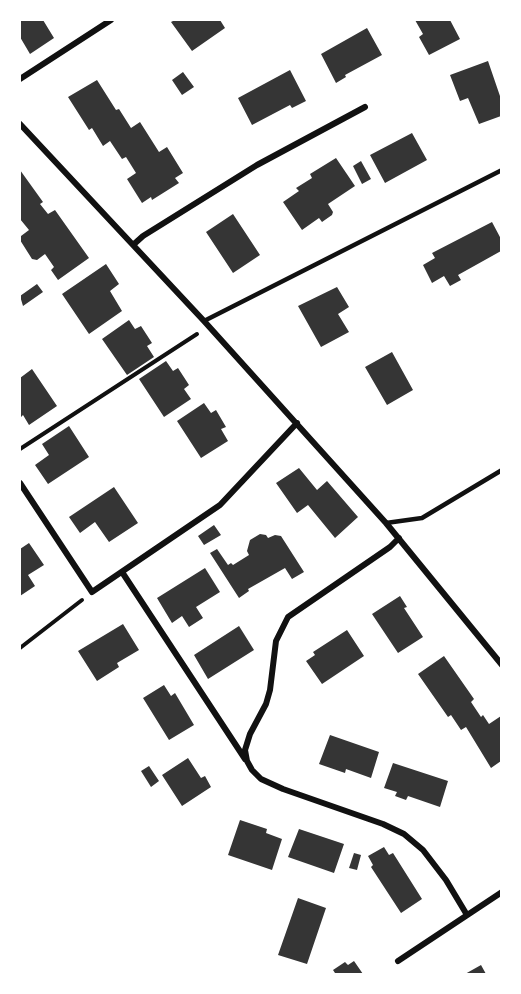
<!DOCTYPE html>
<style>
body{margin:0}
#map{position:relative;width:521px;height:994px;overflow:hidden;background:#fff;font-family:"Roboto Condensed",sans-serif}
canvas{display:block}
.frame{position:absolute;inset:0;border:21px solid #fff;pointer-events:none}
</style>
<div id="map">
<canvas width="521" height="994"></canvas>
<div class="frame"></div>
</div>
<script>
const c = document.querySelector('canvas').getContext('2d');
c.lineJoin = 'round';
function fill(path, color) {
  c.fillStyle = color;
  c.fill(path, 'evenodd');
}
function poly(rows) {
  const path = new Path2D();
  for (const r of rows) {
    path.moveTo(r[0], r[1]);
    for (let i = 2; i < r.length; i += 2) path.lineTo(r[i], r[i + 1]);
  }
  return path;
}
function trace(path, color, width, dash) {
  c.strokeStyle = color;
  c.lineWidth = width;
  c.lineCap = dash ? 'butt' : 'round';
  c.setLineDash(dash || []);
  c.stroke(path);
}
fill(poly([
 [20,20,43,20,54,38,30,54,20,37],
 [175,20,220,20,225,28,192,51,171,22],
 [415,20,450,20,460,39,429,55,419,37,423,34],
 [367,28,382,55,345,75,346,77,336,83,321,54],
 [488,61,501,99,501,116,479,124,468,98,460,101,450,75],
 [290,70,306,101,292,108,290,105,252,125,238,98],
 [183,72,194,87,182,95,172,80],
 [97,80,116,110,119,109,131,128,140,122,159,152,167,147,183,173,175,178,179,183,152,200,151,197,142,203,127,179,136,173,126,157,122,159,110,141,103,146,92,128,89,130,68,97],
 [412,133,427,160,385,183,370,155],
 [336,158,355,186,328,204,333,212,332,215,322,222,319,218,302,230,283,202,299,191,296,188,312,178,310,174],
 [361,161,371,179,362,184,353,166],
 [20,170,43,202,40,204,48,214,55,210,89,258,58,280,51,270,54,267,45,254,37,260,32,259,20,240,21,236,29,230,20,219],
 [233,214,260,255,233,273,206,232],
 [492,222,501,239,501,251,458,275,461,280,450,286,444,276,432,283,423,265,435,258,432,253],
 [106,264,119,284,110,291,122,311,89,334,62,294],
 [37,284,43,292,23,306,20,296],
 [337,287,349,307,338,314,349,332,321,347,298,306],
 [129,320,135,329,141,326,152,343,147,346,154,357,127,375,102,339],
 [392,352,413,390,387,405,365,367],
 [166,361,173,371,178,368,189,385,184,389,191,399,164,417,139,379],
 [32,369,57,406,29,425,23,415,20,418,20,378],
 [204,403,211,413,216,410,226,427,221,429,228,441,201,458,177,421],
 [69,426,89,457,48,484,35,465,49,455,42,444],
 [299,468,317,490,327,481,358,517,335,538,308,505,297,513,276,483],
 [114,487,138,523,109,542,95,522,80,533,69,517],
 [214,525,221,535,204,545,198,536],
 [260,534,266,535,268,538,275,535,281,536,304,572,292,579,285,568,248,589,249,591,239,598,210,553,217,549,228,565,231,563,233,565,249,555,247,551,250,540],
 [29,543,44,565,28,575,35,586,20,596,20,549],
 [205,568,220,592,196,607,203,618,189,627,182,616,172,623,157,598],
 [400,596,407,607,404,608,423,637,398,653,372,614],
 [123,624,139,650,117,663,119,667,97,681,78,651],
 [239,626,254,650,208,679,194,655],
 [347,630,364,656,322,684,306,661,315,655,313,652],
 [444,656,474,699,471,702,481,717,483,715,489,724,501,716,501,761,491,768,466,727,461,730,451,715,448,717,418,674],
 [164,685,171,696,175,693,194,725,169,740,143,698],
 [330,735,379,752,371,778,346,769,345,773,319,764],
 [188,758,201,778,205,776,211,787,182,806,162,775],
 [393,763,448,781,440,807,408,796,406,800,395,796,397,792,384,788],
 [149,766,159,781,151,787,141,771],
 [240,820,267,829,266,833,282,839,272,870,228,855],
 [299,829,344,844,334,873,288,857],
 [384,847,389,855,393,853,422,899,401,913,371,867,373,865,368,856],
 [354,853,361,855,357,870,349,868],
 [298,898,326,908,307,964,278,955],
 [354,961,363,974,333,974,335,973,333,970,345,962,348,965],
 [481,965,486,974,465,974]
]), '#353535');
trace(poly([
 [20,449,197,334],
 [20,648,82,600]
]), '#111', 4);
trace(poly([
 [204,321,502,170],
 [386,523,422,518,502,470]
]), '#111', 4.5);
trace(poly([
 [20,79,111,20],
 [20,124,204,321,386,523,502,665],
 [133,245,143,236,257,165,365,107],
 [20,483,92,592,220,505,297,423],
 [399,538,390,547,288,617,276,641,270,690,266,704,250,734,245,750,247,761,252,770,261,779,283,789,383,824,404,834,423,850,446,880,467,915],
 [122,572,245,759],
 [398,961,502,892]
]), '#111', 6);
</script>
